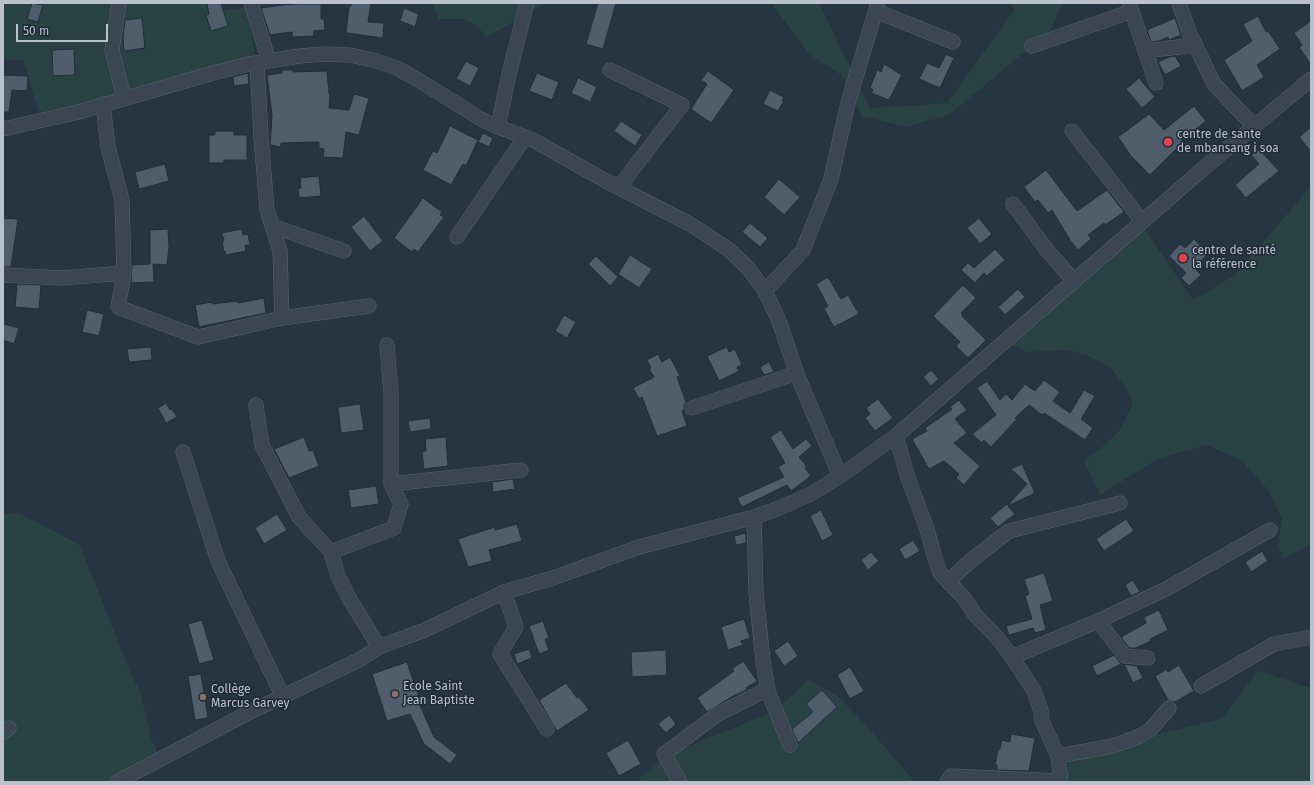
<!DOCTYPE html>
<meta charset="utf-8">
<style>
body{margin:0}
#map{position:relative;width:1314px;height:785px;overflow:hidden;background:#273442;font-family:"Fira Sans",sans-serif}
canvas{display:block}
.frame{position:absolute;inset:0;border:4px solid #b8c1cc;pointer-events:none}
.scale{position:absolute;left:16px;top:24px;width:92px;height:18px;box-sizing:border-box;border:2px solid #b8c1cc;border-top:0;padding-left:5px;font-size:12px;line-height:14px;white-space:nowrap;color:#b8c1cc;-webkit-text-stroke:3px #202b37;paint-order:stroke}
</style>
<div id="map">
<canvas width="1314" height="785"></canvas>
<div class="frame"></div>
<div class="scale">50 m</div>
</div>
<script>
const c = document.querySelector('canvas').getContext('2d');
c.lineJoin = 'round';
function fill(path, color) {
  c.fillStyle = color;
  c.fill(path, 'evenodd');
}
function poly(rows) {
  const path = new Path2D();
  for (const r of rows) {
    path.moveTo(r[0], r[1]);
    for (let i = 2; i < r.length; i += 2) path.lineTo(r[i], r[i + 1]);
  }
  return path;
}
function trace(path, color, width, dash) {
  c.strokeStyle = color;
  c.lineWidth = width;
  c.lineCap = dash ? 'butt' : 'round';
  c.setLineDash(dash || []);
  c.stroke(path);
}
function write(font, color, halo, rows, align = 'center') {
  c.font = font + ' "Fira Sans",sans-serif';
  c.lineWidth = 3;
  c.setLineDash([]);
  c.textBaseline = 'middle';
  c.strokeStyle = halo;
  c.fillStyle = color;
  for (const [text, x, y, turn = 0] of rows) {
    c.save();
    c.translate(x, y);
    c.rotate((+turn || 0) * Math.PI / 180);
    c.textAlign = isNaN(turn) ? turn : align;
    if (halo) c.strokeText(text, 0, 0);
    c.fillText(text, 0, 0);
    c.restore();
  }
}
fill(poly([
 [3,3,208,3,217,12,267,3,273,3,246,9,257,63,41,119,23,60,3,60],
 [433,3,546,3,487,37,477,26,464,19,438,19],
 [771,3,819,3,870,108,947,103,1015,9,1010,3,1063,3,1050,31,949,115,906,127,862,116,841,75,809,54],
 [1311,186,1311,544,1283,559,1278,544,1282,518,1268,490,1242,461,1207,445,1159,458,1100,495,1084,461,1101,448,1119,431,1133,403,1124,385,1110,367,1087,355,1069,350,1027,352,1004,340,1142,225,1193,300,1235,275],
 [19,513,80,545,132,677,140,690,151,738,161,759,117,782,3,782,3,515],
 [1258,671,1311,688,1311,782,1065,782,1069,758,1222,718],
 [808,680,838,696,864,723,915,782,638,782,640,778,667,755,775,711]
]), '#294243');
const building = poly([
 [32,3,43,5,38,22,27,19,32,3],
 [207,3,221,3,228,26,211,31,206,15,209,14,207,3],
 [351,3,371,3,368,22,384,23,383,38,346,33,349,6,351,6,351,3],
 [598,3,616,3,603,49,586,44,598,3],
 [297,4,321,4,321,19,324,19,325,30,314,31,314,36,292,37,292,32,270,35,261,8,283,5,297,4],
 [404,8,419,14,415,27,400,21,404,8],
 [1258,16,1266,32,1268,31,1280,49,1257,65,1264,77,1242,91,1224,60,1252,41,1243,24,1258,16],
 [142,18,145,48,124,51,123,37,125,20,142,18],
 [1175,18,1181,35,1169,40,1168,37,1159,41,1151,42,1147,30,1175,18],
 [1311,21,1311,65,1299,47,1302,45,1294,33,1311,21],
 [74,49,75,75,53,76,52,50,74,49],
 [946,54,954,58,940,88,919,79,927,63,939,68,946,54],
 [1175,56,1181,66,1165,75,1158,62,1169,57,1175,56],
 [466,61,479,68,470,86,456,79,466,61],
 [884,64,902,75,889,100,871,93,873,90,870,88,877,70,881,72,884,64],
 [282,70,293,70,293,72,327,71,329,94,330,94,329,108,349,110,354,94,369,98,359,135,346,132,343,158,323,157,324,149,319,148,319,142,281,143,281,147,270,145,272,116,267,75,282,73,282,70],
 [708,71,734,90,711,123,691,109,707,84,701,80,708,71],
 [248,73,249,84,234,86,233,77,248,73],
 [537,73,559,82,552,100,529,91,537,73],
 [3,75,28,76,27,91,12,90,9,112,3,112,3,75],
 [578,78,597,87,590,102,571,93,578,78],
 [1139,78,1155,97,1142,108,1126,89,1139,78],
 [770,90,784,97,782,101,784,101,778,111,763,104,770,90],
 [1194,106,1206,121,1182,140,1183,142,1150,175,1131,156,1118,137,1149,114,1164,130,1194,106],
 [621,121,642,135,635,146,614,131,621,121],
 [450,126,478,140,466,166,463,164,451,185,423,170,433,151,437,153,450,126],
 [1311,127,1311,152,1299,137,1311,127],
 [215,131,234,131,234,135,247,135,247,160,224,160,224,163,209,163,209,135,215,135,215,131],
 [483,133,493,138,489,147,478,142,483,133],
 [1259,149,1279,171,1246,198,1235,185,1259,164,1251,155,1259,149],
 [165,164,169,181,139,189,135,172,165,164],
 [1046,170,1077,211,1107,190,1124,212,1105,225,1104,223,1088,235,1091,239,1078,250,1070,240,1052,210,1048,213,1038,200,1035,202,1024,187,1046,170],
 [319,176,321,196,299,198,298,188,301,188,300,178,319,176],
 [779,179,800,197,784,215,764,197,779,179],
 [423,198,442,212,440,215,444,217,418,252,414,249,412,252,394,238,423,198],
 [364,216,383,241,370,251,351,227,364,216],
 [3,218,18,219,11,267,3,267,3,218],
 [979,218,992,234,980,244,967,228,979,218],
 [750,223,768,238,760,247,742,232,750,223],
 [168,229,169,247,167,265,153,264,154,282,131,283,132,265,150,264,150,230,168,229],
 [242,229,243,235,248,234,250,245,245,246,246,251,226,255,225,251,224,252,222,241,224,241,222,233,242,229],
 [1194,239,1208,254,1194,267,1201,275,1189,286,1181,278,1186,273,1169,256,1180,244,1185,248,1194,239],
 [995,249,1005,260,987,276,984,273,975,283,961,270,968,263,974,268,995,249],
 [630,255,652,269,639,288,618,274,630,255],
 [596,256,618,277,610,286,588,264,596,256],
 [828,277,841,299,848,295,859,314,834,327,824,309,828,306,816,284,828,277],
 [17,284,41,285,39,309,15,307,17,284],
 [963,285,976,298,961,313,963,315,962,316,986,340,968,358,956,346,960,342,933,316,963,285],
 [1018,289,1025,297,1005,315,998,307,1018,289],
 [264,298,266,313,199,327,195,305,212,302,212,304,238,301,238,303,264,298],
 [87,310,104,314,99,336,82,332,87,310],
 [564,315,576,322,567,338,555,331,564,315],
 [3,324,19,328,14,344,3,340,3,324],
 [151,347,152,360,129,362,127,349,151,347],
 [727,347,729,352,735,349,742,365,737,367,739,371,719,381,707,356,727,347],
 [658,354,662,362,670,357,680,376,677,377,686,402,684,406,684,410,682,411,687,426,657,436,642,397,639,399,633,388,654,377,649,369,651,368,647,360,658,354],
 [769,362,774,372,764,375,760,367,769,362],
 [931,370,939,379,931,386,923,377,931,370],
 [1044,380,1060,392,1053,401,1070,413,1084,390,1095,396,1081,419,1093,428,1085,440,1044,413,1042,415,1029,405,1015,418,1017,419,991,447,984,440,982,443,972,434,996,415,977,388,987,381,1000,400,1006,394,1012,400,1025,384,1035,391,1044,380],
 [878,399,893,418,875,431,865,418,870,414,866,408,878,399],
 [959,400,967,410,955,419,967,433,954,443,980,466,964,485,956,478,959,474,944,461,929,469,912,439,927,431,925,428,952,409,950,407,959,400],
 [166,403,170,410,172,409,177,417,166,423,158,408,166,403],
 [360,404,364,430,341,433,338,407,360,404],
 [430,418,431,429,410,432,408,421,430,418],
 [781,430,793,449,806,439,812,446,799,457,807,467,805,468,811,476,791,491,787,485,742,507,737,498,784,477,778,467,785,463,770,437,781,430],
 [304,437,309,451,313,450,319,466,289,478,274,449,304,437],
 [446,437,448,466,424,469,422,451,426,451,425,439,446,437],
 [1022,464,1035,493,1008,506,1015,514,998,527,990,518,1007,504,1008,505,1027,484,1011,469,1022,464],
 [513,479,515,489,493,492,492,482,513,479],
 [376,486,379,504,351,508,348,490,376,486],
 [821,510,833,535,822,541,810,516,821,510],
 [277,514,287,530,264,544,255,528,277,514],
 [1126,519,1134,531,1104,551,1096,539,1126,519],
 [517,524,522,541,489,550,492,561,468,567,458,539,495,527,495,530,517,524],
 [746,533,746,543,736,545,734,536,746,533],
 [913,540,920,551,905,560,899,549,913,540],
 [1262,551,1268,561,1251,572,1245,562,1262,551],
 [871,552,879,561,868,570,861,560,871,552],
 [1044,573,1053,601,1040,605,1046,630,1035,633,1033,628,1009,635,1006,626,1032,619,1025,596,1029,594,1024,579,1044,573],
 [1133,580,1140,592,1131,596,1125,585,1133,580],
 [1159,610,1168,630,1150,639,1151,641,1136,648,1129,648,1121,637,1146,623,1144,617,1159,610],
 [744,619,750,638,741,641,743,645,728,650,721,627,744,619],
 [202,620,214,660,199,664,188,624,202,620],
 [543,621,549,638,545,639,549,650,539,654,529,626,543,621],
 [788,641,798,656,784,666,774,651,788,641],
 [529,649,532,658,517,664,514,654,529,649],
 [666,650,667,675,632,677,631,652,666,650],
 [1114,655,1121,664,1097,676,1092,666,1114,655],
 [743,661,757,681,746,688,747,690,735,695,707,712,697,698,734,671,732,669,743,661],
 [407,662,420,700,418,701,434,737,457,755,450,764,424,744,410,714,387,721,372,674,407,662],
 [1124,664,1137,666,1143,678,1133,683,1124,664],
 [1179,665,1194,691,1175,702,1168,700,1155,676,1167,669,1168,672,1179,665],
 [850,667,864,691,850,699,837,675,850,667],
 [201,674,208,718,195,720,188,676,201,674],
 [566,683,577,698,579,697,589,710,557,731,539,700,566,683],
 [822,690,837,707,798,743,792,729,813,712,806,704,822,690],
 [669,715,676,724,666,733,658,724,669,715],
 [1011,734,1035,738,1029,771,997,770,997,765,995,765,998,749,1000,749,1002,740,1010,742,1011,734],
 [628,740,641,764,619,776,606,753,628,740]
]);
fill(building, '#505d6d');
trace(building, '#222d39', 1);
const minor = poly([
 [119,3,112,50,124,98],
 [251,3,269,61],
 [1129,3,1156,83],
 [1179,3,1189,32,1214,84,1254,126],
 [876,11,953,42],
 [1032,46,1132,11],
 [1145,51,1195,45],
 [257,63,261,137,267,210,280,251,282,318],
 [610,70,682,105,619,187],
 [498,127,509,74,527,3],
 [3,129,75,113,213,73,249,64,300,56,324,54,350,55,373,60,397,68,420,81,481,119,498,127,533,140,604,180,690,224,728,249,748,268,765,291,779,321,798,377,840,476],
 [1072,131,1142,221],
 [1013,204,1046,249,1074,281],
 [272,226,344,251],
 [457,237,525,137],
 [124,273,118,307,198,337,282,318,369,306],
 [3,275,62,278,124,273,122,200,108,147,103,104],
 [765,291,803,250,831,179,848,103,878,3],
 [256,405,262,445,299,517,331,552,338,576,349,598,379,647],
 [692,408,797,373],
 [896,436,908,478,927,529,934,555,940,573,964,598,976,616,996,636,1012,657,1034,691,1041,711,1042,721,1058,756,1061,782],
 [183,452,218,561,283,697],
 [391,484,521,470],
 [754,517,756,593,763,661,768,691,780,721,790,745],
 [331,552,394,528,401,504,391,484,391,393,387,345],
 [948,582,969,562,1009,531,1120,503],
 [504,592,516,627,500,654,547,729],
 [1098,621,1125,656,1148,658],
 [1012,657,1098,621,1166,589,1270,530],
 [1201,686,1274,644,1311,637],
 [3,732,9,728],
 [1058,756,1113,746,1140,736,1151,729,1169,708],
 [117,782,248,713,359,660,379,647,425,630,504,592,553,578,639,547,754,517,777,509,811,494,840,476,896,436,1204,168,1311,79],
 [680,782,664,754,718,714,768,689],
 [947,782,951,776,1061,781]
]);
trace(minor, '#59646f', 15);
trace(minor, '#3b4652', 14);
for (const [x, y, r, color] of [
 [1168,142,5,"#e0444e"],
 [1183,258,5,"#e0444e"],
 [395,694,4,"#8d6e63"],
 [203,697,4,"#8d6e63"]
]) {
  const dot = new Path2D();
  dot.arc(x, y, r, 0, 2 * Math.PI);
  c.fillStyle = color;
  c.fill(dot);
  trace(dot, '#202b37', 1.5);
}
write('12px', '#b8c1cc', '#202b37', [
 ["centre de sante",1177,135],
 ["de mbansang i soa",1177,149],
 ["centre de santé",1192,251],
 ["la référence",1192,265],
 ["Ecole Saint",403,687],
 ["Jean Baptiste",403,701],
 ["Collège",211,690],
 ["Marcus Garvey",211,704]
], 'left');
</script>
